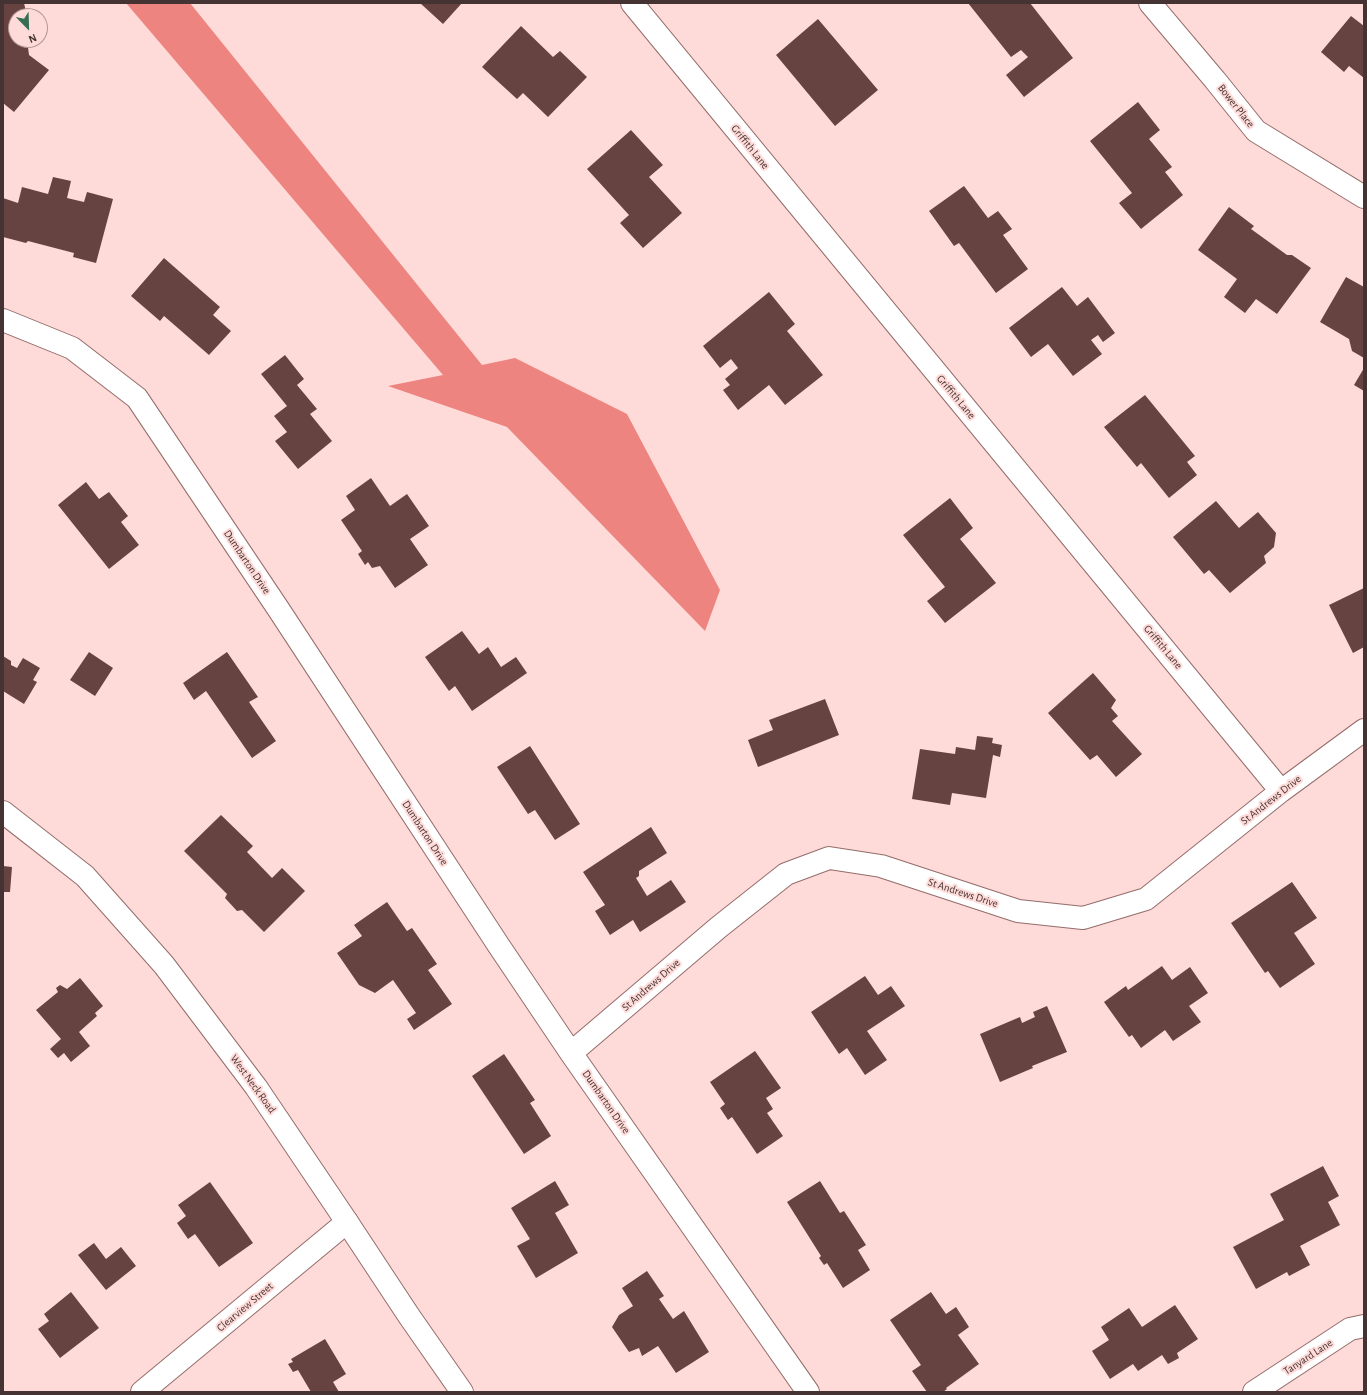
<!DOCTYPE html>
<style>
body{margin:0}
#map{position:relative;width:1367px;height:1395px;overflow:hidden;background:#fedbd8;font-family:"Alegreya Sans",sans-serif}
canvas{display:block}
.frame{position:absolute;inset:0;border:4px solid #443332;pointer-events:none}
.north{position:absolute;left:8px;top:8px;width:40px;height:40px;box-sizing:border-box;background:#fedbd8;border:1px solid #b49896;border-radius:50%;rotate:157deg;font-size:11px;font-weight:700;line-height:16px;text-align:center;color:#443332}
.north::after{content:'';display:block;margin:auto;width:14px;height:18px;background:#366d54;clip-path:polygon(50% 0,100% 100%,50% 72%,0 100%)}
</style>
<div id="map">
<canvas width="1367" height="1395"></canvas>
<div class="frame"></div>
<div class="north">N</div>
</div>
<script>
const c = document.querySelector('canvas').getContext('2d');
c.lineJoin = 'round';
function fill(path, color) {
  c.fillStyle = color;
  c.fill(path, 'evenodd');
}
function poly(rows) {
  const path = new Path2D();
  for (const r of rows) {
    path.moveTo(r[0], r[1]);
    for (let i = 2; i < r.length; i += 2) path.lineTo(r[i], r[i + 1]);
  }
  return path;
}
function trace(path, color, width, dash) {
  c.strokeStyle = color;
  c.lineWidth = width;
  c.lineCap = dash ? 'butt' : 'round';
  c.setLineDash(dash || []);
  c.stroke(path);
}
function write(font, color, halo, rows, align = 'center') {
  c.font = font + ' "Alegreya Sans",sans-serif';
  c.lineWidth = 4;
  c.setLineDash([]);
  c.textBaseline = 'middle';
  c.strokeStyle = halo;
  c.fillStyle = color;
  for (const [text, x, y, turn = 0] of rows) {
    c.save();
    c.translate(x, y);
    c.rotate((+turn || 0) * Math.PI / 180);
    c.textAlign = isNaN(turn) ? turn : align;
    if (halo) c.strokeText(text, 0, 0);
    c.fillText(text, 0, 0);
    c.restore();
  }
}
fill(poly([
 [126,3,190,3,482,365,515,358,627,414,720,590,705,631,507,427,388,386,443,375]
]), '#ed8480');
fill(poly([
 [3,3,24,3,27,16,16,16,16,40,27,40,29,55,49,70,14,112,3,103],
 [420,3,462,3,443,24],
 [968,3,1030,3,1073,58,1024,97,1006,75,1028,57,1021,50,1011,57],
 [1351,16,1364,26,1364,78,1349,66,1344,72,1321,52],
 [818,19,878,90,835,126,776,55],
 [521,26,553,57,560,51,587,77,548,117,523,93,517,99,482,67],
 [1138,102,1160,130,1149,139,1172,167,1165,172,1183,195,1141,229,1119,203,1132,193,1090,141],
 [631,130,663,165,649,177,682,213,643,248,620,223,629,215,587,169],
 [53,177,71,181,67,198,84,202,87,192,113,199,96,263,73,257,74,253,28,241,26,243,3,237,3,198,18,203,22,187,48,194],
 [964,186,988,218,998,211,1012,229,1003,235,1028,269,996,293,959,243,954,246,929,211],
 [1229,207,1254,226,1251,229,1287,255,1292,255,1311,268,1277,314,1256,299,1245,313,1224,297,1237,279,1198,250],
 [164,258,220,307,213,315,231,331,209,355,164,316,160,321,131,296],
 [1346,277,1364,287,1364,358,1352,351,1349,339,1320,322],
 [1062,287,1077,306,1088,297,1115,333,1103,342,1098,335,1091,340,1102,354,1073,376,1048,344,1031,357,1009,328],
 [769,292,795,324,787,331,823,375,785,405,769,385,738,410,723,390,730,385,725,379,738,368,731,359,720,368,703,346],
 [285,355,304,379,297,385,317,409,310,414,332,441,298,469,275,441,287,432,274,416,287,406,261,374],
 [1364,368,1364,391,1354,385],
 [1145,395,1195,456,1187,462,1197,475,1169,498,1141,463,1137,467,1104,427],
 [371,478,390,506,407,494,429,526,410,539,428,565,395,588,380,566,372,568,368,562,365,565,358,554,362,551,341,520,355,510,346,496],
 [86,482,99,499,109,492,128,516,121,522,139,545,109,569,58,505],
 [950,498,973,528,960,539,996,583,945,623,927,601,945,587,903,535],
 [1216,501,1239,528,1258,512,1276,533,1274,547,1264,556,1266,563,1230,593,1209,570,1204,574,1173,537],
 [1364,588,1364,647,1353,653,1329,605],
 [462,631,479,654,488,647,501,667,516,657,527,673,472,711,455,686,449,691,425,657],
 [89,652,113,668,95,696,70,680],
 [227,652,258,697,249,702,276,741,252,758,206,691,194,700,183,683],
 [3,656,11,661,11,665,17,668,23,658,40,668,33,680,37,682,24,704,3,691],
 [1093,673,1116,700,1111,708,1118,716,1112,721,1142,754,1116,777,1097,755,1090,760,1048,713],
 [825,699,839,735,758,767,748,740,773,730,769,720],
 [977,736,993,738,992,743,1002,745,1000,757,993,755,986,798,952,793,950,805,912,799,920,749,955,754,956,747,975,750],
 [530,746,580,824,555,840,535,810,528,814,497,767],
 [221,815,253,846,247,852,272,878,282,868,305,891,264,932,242,910,237,911,225,898,227,894,184,851],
 [651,827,667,853,639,871,639,876,636,878,647,896,671,880,686,902,640,932,633,920,610,935,595,911,605,905,583,872],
 [3,866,12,867,10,892,3,892],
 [1292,882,1317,918,1294,933,1315,964,1280,988,1268,971,1265,973,1231,923],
 [387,902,407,931,412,928,437,964,428,970,452,1004,414,1030,407,1019,416,1013,393,980,375,993,359,985,337,953,362,936,354,925],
 [1162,966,1172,980,1190,967,1208,993,1189,1006,1201,1022,1173,1041,1165,1030,1141,1048,1132,1035,1129,1037,1104,1002,1126,986,1128,990],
 [865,976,878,995,891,986,905,1006,867,1031,887,1060,865,1075,847,1048,839,1054,811,1012],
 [80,978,103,1006,95,1013,97,1016,79,1032,90,1046,71,1062,64,1053,58,1058,50,1049,61,1039,36,1010,58,992,56,988,60,985,67,989],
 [1047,1006,1067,1052,1032,1066,1033,1068,1000,1082,980,1034,1020,1017,1022,1023,1035,1017,1033,1012],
 [755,1051,781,1088,766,1098,773,1109,767,1113,783,1136,757,1154,732,1117,728,1120,720,1108,725,1104,710,1082],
 [504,1054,535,1100,530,1103,551,1136,524,1154,472,1076],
 [1323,1166,1339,1196,1328,1202,1340,1225,1300,1246,1310,1265,1289,1276,1287,1272,1256,1289,1233,1247,1284,1220,1270,1194],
 [555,1181,569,1205,555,1213,578,1253,536,1278,517,1246,530,1239,511,1208],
 [820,1181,840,1213,844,1211,866,1245,858,1250,870,1270,843,1288,827,1263,824,1265,819,1258,821,1256,787,1202],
 [210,1182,253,1243,219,1267,195,1234,188,1239,177,1223,186,1216,178,1205],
 [94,1243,106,1259,121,1247,136,1266,106,1290,78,1255],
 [647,1271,664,1296,659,1299,673,1319,684,1311,709,1352,676,1373,658,1346,642,1356,639,1348,629,1352,612,1327,619,1315,633,1306,622,1288],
 [71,1292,99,1328,60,1358,38,1329,49,1321,44,1314],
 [931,1292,946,1314,956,1307,969,1327,958,1335,979,1364,946,1388,947,1389,943,1392,927,1392,912,1371,921,1365,890,1320],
 [1175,1305,1198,1339,1177,1353,1179,1358,1168,1364,1162,1355,1138,1371,1133,1364,1110,1379,1092,1351,1109,1340,1101,1327,1129,1308,1142,1327],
 [325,1339,346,1374,333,1382,339,1392,311,1392,298,1370,293,1372,288,1364,293,1362,291,1359]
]), '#664341');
const minor = poly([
 [632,3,1281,791],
 [1150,3,1215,80,1256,131,1364,197],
 [3,320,72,348,137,398,279,610,499,946,571,1053,808,1392],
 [571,1053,719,927,786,874,829,858,881,866,1018,911,1083,918,1146,899,1281,791,1364,730],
 [142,1392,347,1222],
 [1254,1392,1350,1329,1364,1326]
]);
const tertiary = poly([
 [3,812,85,876,164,965,256,1087,347,1222,409,1316,462,1392]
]);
trace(minor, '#946d6b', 24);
trace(tertiary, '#946d6b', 24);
trace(minor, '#fff', 22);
trace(tertiary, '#fff', 22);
write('11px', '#443332', '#fedbd8', [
 ["Bower Place",1236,106,52],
 ["Griffith Lane",750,147,51],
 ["Griffith Lane",956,397,50],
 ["Dumbarton Drive",247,562,56],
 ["Griffith Lane",1163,647,50],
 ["St Andrews Drive",1271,800,-38],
 ["Dumbarton Drive",425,833,57],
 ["St Andrews Drive",963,893,18],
 ["St Andrews Drive",651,985,-41],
 ["West Neck Road",253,1084,54],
 ["Dumbarton Drive",606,1102,55],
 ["Clearview Street",245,1307,-40],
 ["Tanyard Lane",1308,1357,-33]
]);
</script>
